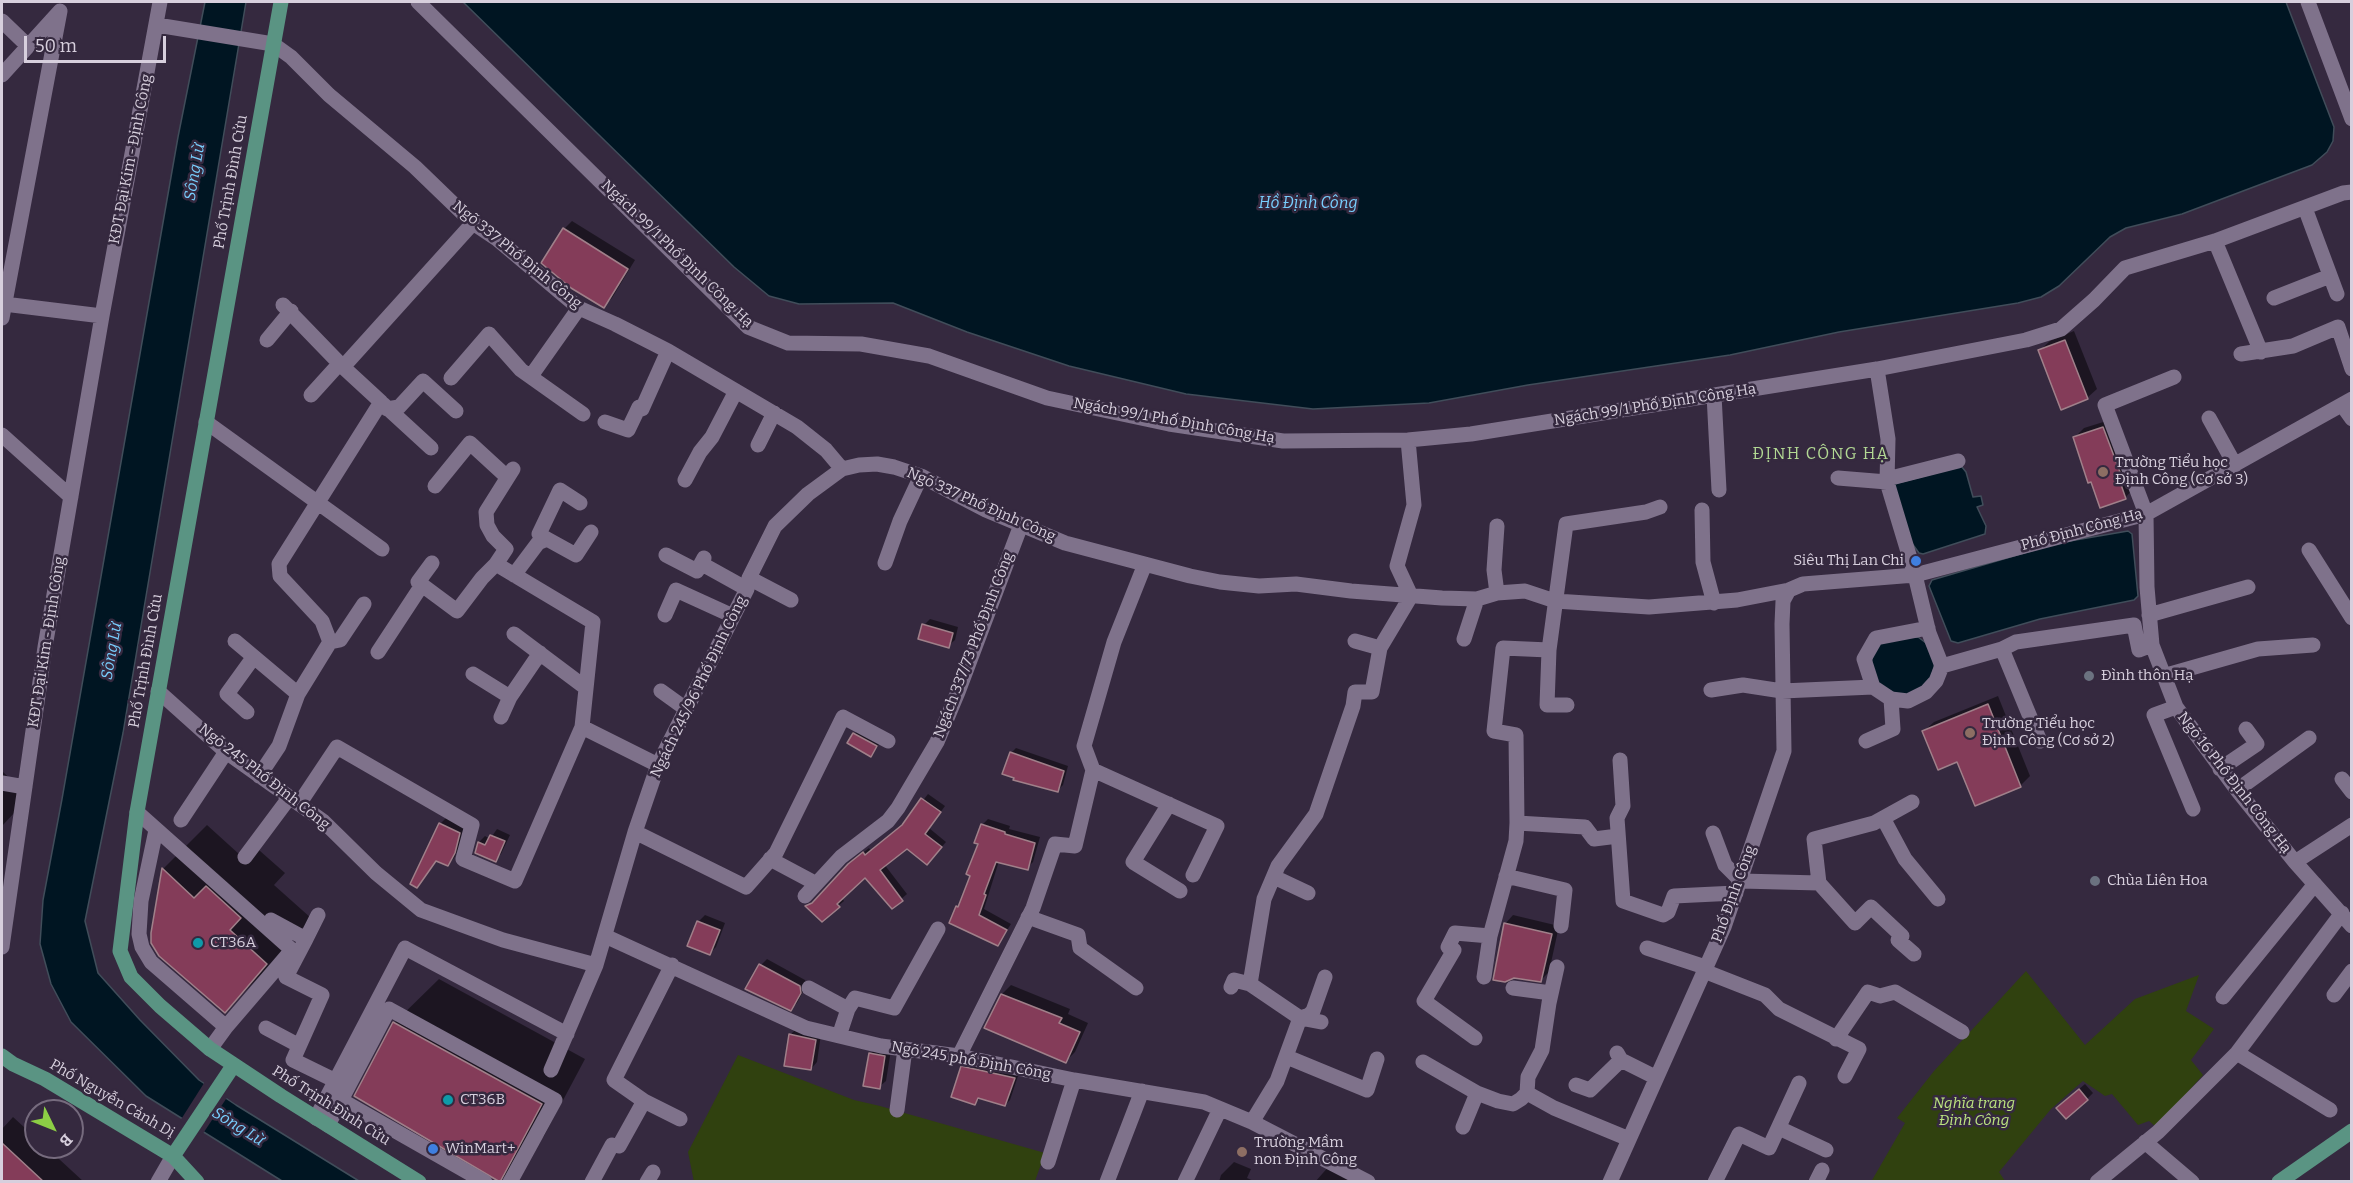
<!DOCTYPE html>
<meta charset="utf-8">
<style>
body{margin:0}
#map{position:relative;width:2353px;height:1183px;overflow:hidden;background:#35293f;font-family:Bitter,serif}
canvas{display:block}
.frame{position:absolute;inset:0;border:3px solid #d7cfdd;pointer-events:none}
.north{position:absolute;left:24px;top:1099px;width:60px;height:60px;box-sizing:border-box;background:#35293f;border:2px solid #766b7e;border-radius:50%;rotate:133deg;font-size:16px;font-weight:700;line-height:24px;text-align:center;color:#d7cfdd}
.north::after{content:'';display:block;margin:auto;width:21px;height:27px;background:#8cce45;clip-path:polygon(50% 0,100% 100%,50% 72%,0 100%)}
.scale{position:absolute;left:24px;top:36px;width:142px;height:27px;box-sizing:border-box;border:3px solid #d7cfdd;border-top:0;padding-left:8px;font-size:18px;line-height:21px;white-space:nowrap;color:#d7cfdd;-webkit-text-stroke:4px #35293f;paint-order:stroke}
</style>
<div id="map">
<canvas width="2353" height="1183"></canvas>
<div class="frame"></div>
<div class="north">B</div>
<div class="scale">50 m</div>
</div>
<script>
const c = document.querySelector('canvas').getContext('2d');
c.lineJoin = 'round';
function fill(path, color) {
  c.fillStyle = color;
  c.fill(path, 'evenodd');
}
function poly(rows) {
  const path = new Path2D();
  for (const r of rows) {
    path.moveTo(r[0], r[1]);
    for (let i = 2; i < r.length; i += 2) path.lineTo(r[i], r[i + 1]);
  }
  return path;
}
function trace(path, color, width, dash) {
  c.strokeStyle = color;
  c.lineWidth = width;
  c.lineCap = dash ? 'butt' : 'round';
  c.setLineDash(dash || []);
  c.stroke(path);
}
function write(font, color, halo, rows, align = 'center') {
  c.font = font + ' Bitter,serif';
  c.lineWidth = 5;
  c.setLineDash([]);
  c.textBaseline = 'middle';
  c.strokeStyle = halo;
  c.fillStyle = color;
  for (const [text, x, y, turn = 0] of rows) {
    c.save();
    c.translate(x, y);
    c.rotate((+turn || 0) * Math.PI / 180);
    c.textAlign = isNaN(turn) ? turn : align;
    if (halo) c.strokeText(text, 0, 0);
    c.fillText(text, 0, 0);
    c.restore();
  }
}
fill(poly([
 [2026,971,2085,1045,2135,999,2199,975,2186,1011,2214,1029,2191,1060,2203,1075,2156,1127,2149,1121,2138,1125,2112,1094,2105,1096,2083,1081,2051,1109,1999,1172,2005,1181,1871,1182,1905,1123,1897,1118,1934,1071],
 [738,1055,854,1100,880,1106,1045,1153,1035,1181,694,1182,688,1152]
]), '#30410f');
const water = poly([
 [205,2,246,2,123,733,85,921,98,973,140,1020,199,1080,236,1105,359,1181,282,1181,146,1096,71,1022,51,984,40,944,43,900,62,799,178,137,205,2],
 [463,2,2286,2,2334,127,2333,141,2327,152,2312,165,2182,214,2126,228,2110,237,2059,286,2041,297,2018,303,1839,332,1730,355,1528,385,1429,403,1313,409,1186,394,1069,366,967,332,893,303,799,304,769,296,734,267,463,2],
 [1958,467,1962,467,1966,472,1973,497,1981,496,1983,505,1977,507,1986,526,1985,534,1923,554,1919,553,1906,535,1894,484,1958,467],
 [2128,531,2132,534,2138,596,2134,600,2040,619,1958,643,1951,641,1929,586,1932,580,2058,543,2128,531],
 [1918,637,1926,643,1935,663,1930,683,1904,698,1877,684,1871,664,1873,654,1879,645,1887,638,1918,637]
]);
fill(water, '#001522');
trace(water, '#404d5a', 1.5);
fill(poly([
 [206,1080,228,1096,202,1135,180,1121]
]), '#35293f');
fill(poly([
 [572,221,635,260,612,298,604,306,564,229],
 [2074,331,2097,389,2087,398,2040,350,2050,341],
 [2113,419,2134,488,2125,498,2074,438,2084,428],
 [930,619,958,627,955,640,948,646,924,625],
 [1998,696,2030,776,2020,786,1958,760,1924,731,1934,722],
 [861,728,882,740,871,755,854,734],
 [1016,748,1068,766,1063,785,1058,790,1011,753],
 [2,771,29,797,2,826],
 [928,794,945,806,929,828,946,842,932,858,907,847,884,864,907,894,892,907,865,875,842,898,844,901,822,920,807,906,818,898,855,859,869,848,871,851,905,824],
 [446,818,465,827,460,845,454,858,448,864,437,859,417,886,440,824],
 [988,819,1010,826,1009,829,1040,837,1033,862,1027,868,999,861,984,909,1011,924,998,944,958,907,972,875,982,825],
 [207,825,239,854,251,843,285,873,274,885,311,918,269,967,225,1011,163,869],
 [497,829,510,835,501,854,495,860,479,842,485,836,490,839],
 [705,915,725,923,716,947,710,953,698,922],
 [1513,915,1559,926,1549,972,1541,980,1505,924],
 [767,959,805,980,806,986,797,1003,791,1009,761,965],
 [439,979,585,1059,544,1136,500,1181,394,1023],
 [1011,985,1070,1009,1068,1014,1088,1023,1075,1052,1066,1061,986,1027,1002,994],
 [797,1028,821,1034,817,1062,811,1069,786,1065,791,1034],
 [876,1048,891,1050,886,1081,879,1087,870,1054],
 [968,1062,1019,1073,1010,1100,1005,1105,980,1098,975,1104,962,1067],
 [2085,1084,2093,1093,2087,1099,2064,1102],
 [13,1117,36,1138,36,1147,46,1147,84,1182,2,1182,2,1129],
 [1234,1162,1251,1169,1247,1178,1256,1182,1219,1182,1221,1175],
 [1330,1165,1358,1182,1315,1182]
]), '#0007');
const building = poly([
 [563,228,628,269,604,308,571,288,541,263,563,228],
 [2065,340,2088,399,2061,410,2038,350,2065,340],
 [2103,427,2120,472,2117,473,2126,499,2100,508,2091,482,2088,483,2073,437,2103,427],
 [922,624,953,633,949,648,918,639,922,624],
 [1988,704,2021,787,1975,806,1957,762,1938,770,1922,731,1988,704],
 [853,733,877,746,871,757,847,743,853,733],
 [1010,752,1064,771,1058,792,1013,780,1014,778,1002,774,1010,752],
 [921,798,941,812,925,834,942,847,927,865,907,849,880,870,903,901,892,909,865,878,837,904,840,907,822,922,805,906,812,903,848,864,863,852,865,855,902,825,921,798],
 [439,823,460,833,455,853,448,866,436,861,417,888,410,884,439,823],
 [981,824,1005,832,1005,834,1035,843,1028,870,996,862,984,894,986,895,979,915,1007,930,998,946,949,923,956,906,958,907,970,876,966,874,978,844,974,843,981,824],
 [490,835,505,841,496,862,475,853,478,842,485,845,490,835],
 [162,868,194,898,206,886,241,918,230,930,267,964,225,1013,159,956,151,943,151,933,162,868],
 [697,921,720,930,710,955,687,946,697,921],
 [1504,923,1552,934,1541,982,1514,978,1505,982,1493,980,1504,923],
 [759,964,800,986,801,993,791,1011,745,989,759,964],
 [1001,994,1062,1018,1059,1023,1080,1032,1066,1063,984,1028,1001,994],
 [393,1022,542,1104,500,1182,354,1096,393,1022],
 [789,1034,816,1040,811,1070,784,1066,789,1034],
 [869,1053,885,1056,880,1089,863,1086,869,1053],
 [961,1066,1015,1078,1005,1106,978,1098,975,1105,951,1097,961,1066],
 [2079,1089,2088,1100,2066,1119,2056,1108,2079,1089],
 [2,1143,44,1182,2,1182,2,1143]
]);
fill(building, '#843c59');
trace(building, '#a0808a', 1.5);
trace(poly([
 [418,2,748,327,788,343,861,344,929,356,1047,398,1169,424,1283,441,1408,440,1471,434,1877,369,2026,340,2061,329,2094,300,2125,268,2215,241,2343,193,2352,192],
 [2308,2,2352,119],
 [2,21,28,46],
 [157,25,273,44,291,57,329,95,415,167,473,223,497,239,579,308,615,324,668,351,797,427,826,450,842,469,859,465,877,464,894,467,921,476,986,510,1065,543,1190,576,1220,582,1259,586,1296,584,1351,591,1442,598,1477,599,1497,593,1525,591,1555,601,1649,607,1737,600,1789,590,1803,584,1915,575,2146,514,2352,399],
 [2,75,60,11],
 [2305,208,2337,294],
 [2215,241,2261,352],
 [2274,298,2330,276],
 [4,304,102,316],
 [283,305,343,367],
 [2,318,60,11],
 [267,340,291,311],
 [2241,354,2293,346,2338,327,2352,369],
 [1877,369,1888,439,1887,482,1915,575,1929,633,1942,666,2002,649,2016,642,2134,625,2139,650,2152,645],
 [531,376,579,308],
 [2174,377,2105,405,2146,514,2147,587,2152,645,2176,707,2237,790,2295,862,2352,926],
 [451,378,489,334,521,370,583,414],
 [311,395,340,363],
 [1714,395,1719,490],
 [383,404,431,448],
 [2342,405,2352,419],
 [387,409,399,407,423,381,456,411],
 [2209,418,2235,465],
 [206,422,382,549],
 [605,422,628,430,639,407,642,409,668,351],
 [2,435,71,497],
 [758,445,774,413],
 [1838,478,1887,482],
 [1887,479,1958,461],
 [685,480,700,452,712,437,736,391],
 [435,486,470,443,507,477],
 [1702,510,1703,562,1714,603],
 [1497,526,1494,570,1497,593],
 [547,539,539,534,560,490,580,503],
 [2309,550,2352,618],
 [666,555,697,571,704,558],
 [885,563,900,521,921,476],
 [702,564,747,589],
 [514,575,538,543,547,539,576,555,591,532],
 [749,578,791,600],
 [422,585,418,582,432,563],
 [665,615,676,590,733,616],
 [2149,615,2248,587],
 [1928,628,1876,638,1864,659,1873,687,1891,699,1908,701,1926,692,1936,681,1942,666],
 [514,634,586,688],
 [1464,639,1477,599],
 [235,641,298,694],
 [1355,641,1380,648],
 [330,642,340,640,364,604],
 [2002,649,2040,741],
 [378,652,422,585,457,611,482,578,496,564,506,549,493,536,487,525,486,512,513,469],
 [473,674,510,697],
 [2163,676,2258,649,2313,645],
 [1711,690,1743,685,1782,691,1873,687],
 [158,691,226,752,323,821,376,873,421,910,503,940,596,965],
 [661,691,686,709],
 [1567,705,1547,705,1549,650,1566,524,1646,512,1660,507],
 [2176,707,2154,715,2193,809],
 [247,712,227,694,253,658],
 [501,717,510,697,540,653],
 [582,727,658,765],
 [1866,741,1893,729,1891,699],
 [1620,760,1623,806,1617,818,1623,901,1663,915,1668,912,1674,896,1736,893],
 [2220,769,2257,744,2246,729],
 [1093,770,1217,826,1193,875],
 [259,776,279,746,298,694,330,642,322,621,280,576,279,564,381,402,343,367,473,223],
 [2342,779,2352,792],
 [2,783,25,787],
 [2237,790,2309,738],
 [299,804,337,747,472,825,463,859,515,881,582,727,593,622,496,564],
 [1169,804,1133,862,1180,891],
 [137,812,292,950,226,1027],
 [1883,818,1905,859,1938,899],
 [181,820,226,752],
 [1517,823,1585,827,1594,839,1618,836],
 [156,830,141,901,139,934,142,947,151,962,226,1027,210,1049],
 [635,832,746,887,776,853,843,717,888,741],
 [1713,833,1725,865,1741,881,1819,883,1855,923,1871,907,1902,936,1898,940,1914,954],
 [245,857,289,798],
 [770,859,815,883],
 [2295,862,2352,825],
 [1506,876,1565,890,1561,926],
 [1274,877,1308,893],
 [1819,883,1814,839,1874,823,1912,802],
 [805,896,841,857,888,821,898,808,937,742,958,692,1021,525],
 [1028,917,1078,935,1080,948,1136,988],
 [271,920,306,939,286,977,322,995,293,1060,336,1081],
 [605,936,806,1028,881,1046,959,1056,1074,1080,1204,1102,1252,1122,1368,1182],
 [306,939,318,915],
 [2,947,45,647,102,316,160,2],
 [1647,948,1705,967],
 [672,965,614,1080,644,1101,680,1119],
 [1704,971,1765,995,1779,1009,1859,1049,1845,1076],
 [1484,977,1490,936,1516,841,1517,823,1516,735,1494,731,1503,648,1549,650],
 [1250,984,1264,899,1278,866,1316,814,1353,706,1355,692,1372,692,1380,648,1411,596,1397,566,1414,505,1408,440],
 [1231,987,1234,980,1250,984,1300,1018,1321,1022],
 [809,988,848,1009],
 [1513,988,1551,993],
 [2334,995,2352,971],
 [2223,997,2315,884],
 [1300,1018,1309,1015,1313,1011,1325,977],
 [266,1028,298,1045],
 [839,1036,848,1009,855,998,894,1008,938,929],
 [1475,1038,1424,1001,1454,950,1448,947,1455,933,1490,936],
 [1836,1039,1868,992,1880,996,1895,992,1962,1032],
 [1617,1053,1621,1060,1655,1077],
 [2237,1053,2330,1110],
 [959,1056,1033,908,1055,844,1075,846,1093,770,1084,746,1114,642,1145,564],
 [1287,1057,1367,1090,1377,1059],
 [1423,1062,1477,1093,1498,1101,1513,1104,1521,1099,1527,1093,1554,1108,1629,1139],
 [551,1070,596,965,635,832,658,765,747,589,749,578,775,526,808,494,842,469],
 [1576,1085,1590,1090,1621,1060],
 [1527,1093,1528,1077,1542,1050,1549,1003,1557,967],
 [341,1100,485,1182],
 [897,1110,905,1049],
 [316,1118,405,948,567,1034],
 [1252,1122,1277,1081,1300,1018],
 [328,1125,389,1009,555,1100,510,1182],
 [1463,1127,1477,1093],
 [1779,1128,1826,1150],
 [2145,1142,2192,1182],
 [619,1146,644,1101],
 [1048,1162,1074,1080],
 [158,1182,173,1156],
 [592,1182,612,1145],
 [647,1182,653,1172],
 [1107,1182,1142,1091],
 [1185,1182,1220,1109],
 [1610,1182,1724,927,1784,751,1782,624,1783,601,1789,590],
 [1715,1182,1739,1134,1769,1148,1799,1083],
 [1816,1182,1822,1170],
 [2097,1182,2158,1132,2237,1053,2342,913]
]), '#7f728b', 15);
trace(poly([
 [281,2,137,812,120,951,131,977,160,1006,210,1049,281,1096,419,1182],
 [2,1056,13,1064,45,1079,173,1156,197,1182],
 [173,1156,233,1066],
 [2279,1182,2352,1131]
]), '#5a9483', 15);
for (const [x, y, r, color] of [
 [2103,472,6,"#8d6e63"],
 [1916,561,6,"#3f7fe0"],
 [2089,676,6,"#6b7280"],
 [1970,733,6,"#8d6e63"],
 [2095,881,6,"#6b7280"],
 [198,943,6,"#0f9aa8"],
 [448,1100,6,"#0f9aa8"],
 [433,1149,6,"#3f7fe0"],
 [1242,1152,6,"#8d6e63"]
]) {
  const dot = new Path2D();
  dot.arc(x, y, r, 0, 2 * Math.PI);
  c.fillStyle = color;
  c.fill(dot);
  trace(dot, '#35293f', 2);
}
write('15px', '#d7cfdd', '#35293f', [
 ["KĐT Đại Kim - Định Công",131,159,-79],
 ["Phố Trịnh Đình Cửu",231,182,-80],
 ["Ngách 99/1 Phố Định Công Hạ",677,254,44],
 ["Ngõ 337 Phố Định Công",517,255,39],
 ["Ngách 99/1 Phố Định Công Hạ",1655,405,-9],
 ["Ngách 99/1 Phố Định Công Hạ",1174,421,10],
 ["Ngõ 337 Phố Định Công",981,505,24],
 ["Phố Định Công Hạ",2082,530,-15],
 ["KĐT Đại Kim - Định Công",47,642,-81],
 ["Ngách 337/73 Phố Định Công",974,645,-69],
 ["Phố Trịnh Đình Cửu",146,661,-80],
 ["Ngách 245/96 Phố Định Công",699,687,-64],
 ["Ngõ 245 Phố Định Công",264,777,38],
 ["Ngõ 16 Phố Định Công Hạ",2234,783,52],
 ["Phố Định Công",1734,894,-70],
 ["Ngõ 245 phố Định Công",971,1061,10],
 ["Phố Nguyễn Cảnh Dị",112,1099,30],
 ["Phố Trịnh Đình Cửu",331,1106,32]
]);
write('15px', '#d7cfdd', '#35293f', [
 ["Trường Tiểu học",2115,463],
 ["Định Công (Cơ sở 3)",2115,480],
 ["Siêu Thị Lan Chi",1904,561,"right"],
 ["Đình thôn Hạ",2101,676],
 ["Trường Tiểu học",1982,724],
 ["Định Công (Cơ sở 2)",1982,741],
 ["Chùa Liên Hoa",2107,881],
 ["CT36A",210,943],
 ["CT36B",460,1100],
 ["Trường Mầm",1254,1143],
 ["non Định Công",1254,1160],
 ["WinMart+",445,1149]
], 'left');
write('italic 15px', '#bce480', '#35293f', [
 ["Nghĩa trang",1974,1104],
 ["Định Công",1974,1121]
]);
write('italic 16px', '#78cffe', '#35293f', [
 ["Sông Lừ",195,172,-80],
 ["Hồ Định Công",1308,204],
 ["Sông Lừ",112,651,-80],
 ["Sông Lừ",238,1127,32]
]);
c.letterSpacing = '1.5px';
write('16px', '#b3d994', '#35293f', [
 ["ĐỊNH CÔNG HẠ",1821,455]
]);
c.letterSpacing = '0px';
</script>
